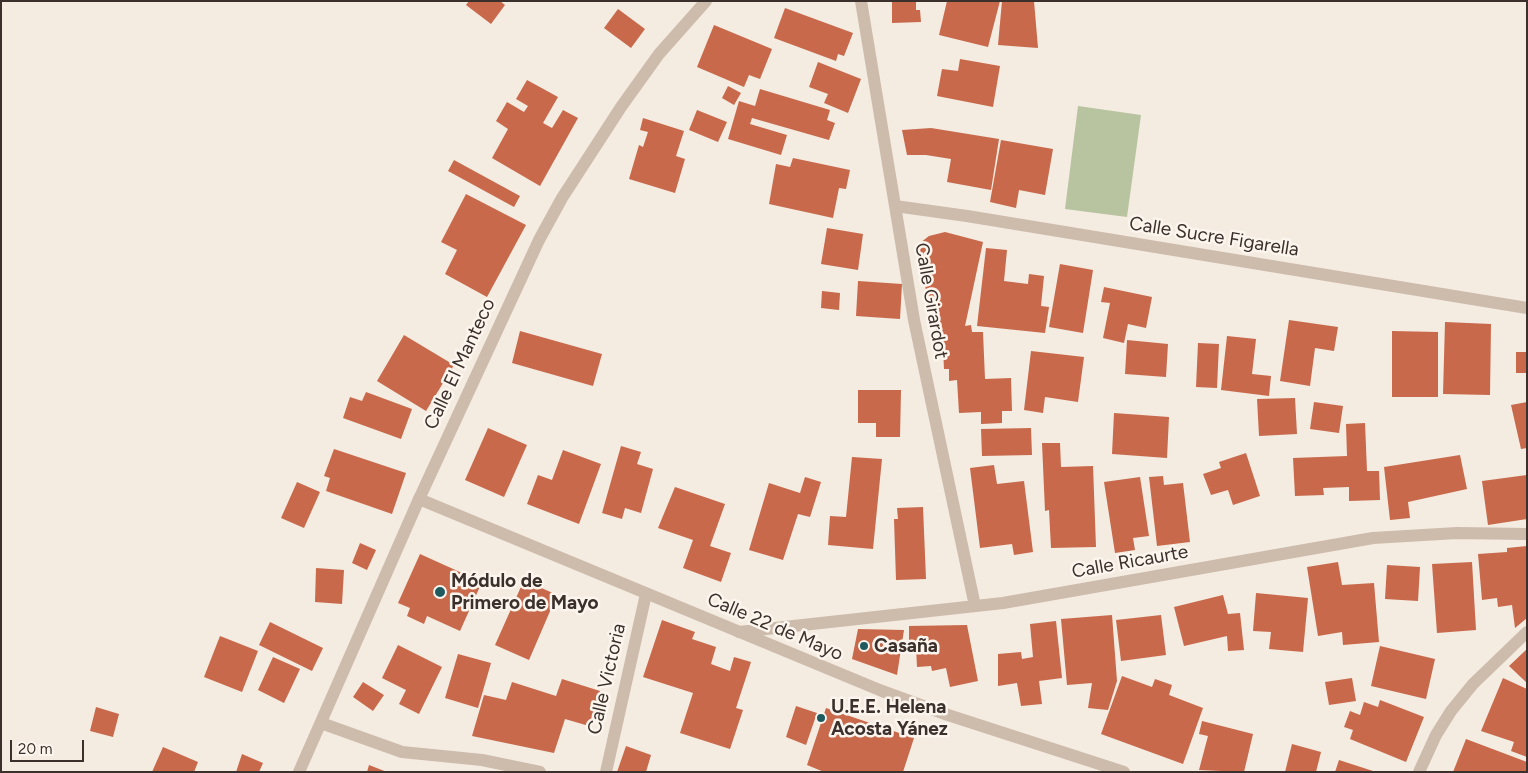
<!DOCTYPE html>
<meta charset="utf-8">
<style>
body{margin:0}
#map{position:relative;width:1528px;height:773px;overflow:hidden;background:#f4ebe1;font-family:Figtree,sans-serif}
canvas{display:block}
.frame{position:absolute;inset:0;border:2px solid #3b302b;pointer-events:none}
.scale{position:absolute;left:10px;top:740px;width:74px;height:22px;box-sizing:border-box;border:2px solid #3b302b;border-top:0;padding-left:6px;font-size:15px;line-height:18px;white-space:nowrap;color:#3b302b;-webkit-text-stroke:4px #fbf5ee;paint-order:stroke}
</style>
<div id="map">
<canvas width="1528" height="773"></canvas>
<div class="frame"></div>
<div class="scale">20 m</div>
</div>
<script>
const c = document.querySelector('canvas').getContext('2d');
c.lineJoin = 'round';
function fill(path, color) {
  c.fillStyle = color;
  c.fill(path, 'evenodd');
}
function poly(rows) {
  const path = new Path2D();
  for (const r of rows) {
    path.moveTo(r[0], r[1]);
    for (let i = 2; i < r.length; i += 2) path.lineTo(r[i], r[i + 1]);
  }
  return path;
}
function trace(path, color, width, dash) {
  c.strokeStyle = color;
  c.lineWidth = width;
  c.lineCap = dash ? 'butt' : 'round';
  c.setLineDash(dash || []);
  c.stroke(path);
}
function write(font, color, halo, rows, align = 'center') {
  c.font = font + ' Figtree,sans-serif';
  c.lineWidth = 5;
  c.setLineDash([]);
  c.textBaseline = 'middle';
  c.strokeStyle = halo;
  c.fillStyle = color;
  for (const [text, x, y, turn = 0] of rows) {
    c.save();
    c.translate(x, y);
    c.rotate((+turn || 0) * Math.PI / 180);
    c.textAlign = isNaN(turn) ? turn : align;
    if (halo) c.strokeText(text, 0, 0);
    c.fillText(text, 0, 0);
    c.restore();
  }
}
fill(poly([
 [1078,106,1141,115,1127,217,1065,209]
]), '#b8c4a0');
fill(poly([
 [469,1,500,1,505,5,491,24,466,5],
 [892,1,916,1,916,10,920,10,921,22,892,23],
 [947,1,1000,1,988,47,939,35],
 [1002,1,1034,1,1038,48,998,45],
 [785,8,853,33,844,56,838,54,836,61,774,38],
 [618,9,645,29,631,48,604,28],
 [714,25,772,49,760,79,749,75,744,87,697,67],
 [960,59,1000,66,993,107,937,96,942,69,958,71],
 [818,62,861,79,848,113,824,103,828,94,809,87],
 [527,80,558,97,543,123,552,128,563,110,578,118,540,186,492,158,508,129,496,121,507,102,524,112,528,106,516,99],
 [728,86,741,93,734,105,722,98],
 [760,89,830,110,827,120,835,123,829,140,752,118,750,124,787,135,781,155,728,139,739,101,755,106],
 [697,110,727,122,718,142,689,130],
 [643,118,684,131,676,156,685,159,675,193,629,179,639,145,643,147,648,132,640,130],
 [931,128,999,139,991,190,947,182,951,159,926,155,907,155,902,130],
 [1001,140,1053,149,1045,195,1019,190,1016,208,990,202],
 [793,158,850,170,846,189,839,188,833,218,769,204,776,164,790,167],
 [454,160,520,196,514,207,448,171],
 [466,194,526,225,487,297,445,274,457,250,441,242],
 [827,228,863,234,858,270,821,264],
 [945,232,983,242,965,326,971,325,972,332,983,332,985,379,1011,378,1012,411,1002,411,1002,423,981,424,981,412,959,413,957,380,949,381,949,369,944,369,942,327,932,327,919,249,920,243,929,236],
 [986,248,1007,250,1004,281,1028,284,1029,274,1044,276,1041,306,1049,307,1045,333,977,326],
 [1060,264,1093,270,1083,333,1049,327],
 [858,281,902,284,900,319,856,316],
 [1104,287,1152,297,1146,328,1128,324,1124,343,1103,338,1110,303,1101,302],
 [822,291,840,293,839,310,821,308],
 [1289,320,1338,327,1334,351,1315,348,1310,386,1280,381],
 [1445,322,1491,324,1490,395,1443,394],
 [520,331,602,354,593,386,512,363],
 [1392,331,1438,332,1438,397,1392,397],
 [404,335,454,365,426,411,377,381],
 [1227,336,1256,339,1252,374,1271,376,1269,396,1221,390],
 [1127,340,1168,344,1166,377,1125,374],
 [1198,343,1219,344,1217,388,1196,387],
 [1031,351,1084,357,1078,402,1045,397,1043,413,1024,410],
 [1516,352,1527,352,1527,373,1516,373],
 [858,390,901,390,900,437,876,437,876,423,858,423],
 [366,392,412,409,401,439,343,418,350,397,362,401],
 [1295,398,1297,434,1259,436,1257,399],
 [1314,402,1343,406,1339,433,1310,429],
 [1527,402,1527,448,1521,449,1511,405],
 [1114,413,1169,417,1167,458,1112,454],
 [1365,423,1367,471,1379,471,1380,500,1349,501,1349,487,1323,488,1324,495,1295,496,1293,458,1347,456,1346,424],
 [488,428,527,445,504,497,465,480],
 [1031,428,1032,455,982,456,981,429],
 [1042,443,1060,443,1061,467,1093,466,1096,547,1051,548,1049,510,1045,511],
 [621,446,641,452,637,464,653,469,641,513,625,508,622,519,602,513],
 [334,449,406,473,392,514,326,491,330,478,324,476],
 [563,450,601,464,579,524,527,504,538,475,552,480],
 [1246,453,1260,496,1233,505,1228,490,1211,495,1203,474,1221,468,1219,462],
 [1460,455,1467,489,1408,502,1410,518,1390,520,1384,467],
 [852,457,882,459,873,549,828,545,830,516,846,517],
 [994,465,997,484,1024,481,1033,552,1014,555,1012,544,980,548,970,468],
 [1527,475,1527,519,1488,525,1482,481],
 [1163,476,1164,485,1183,483,1190,542,1157,546,1149,477],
 [805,477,821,482,810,517,798,514,783,560,749,550,769,483,800,493],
 [1140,477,1149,536,1133,538,1135,550,1115,553,1104,482],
 [297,482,320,492,304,528,281,518],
 [675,487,725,504,710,546,731,553,721,582,683,568,693,540,658,528],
 [923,507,926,579,896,580,894,519,898,519,897,508],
 [360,543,376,550,367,570,352,563],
 [1527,546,1527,618,1515,628,1512,605,1498,607,1497,598,1482,600,1478,554,1507,552,1507,548],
 [420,554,482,582,460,631,427,616,424,624,407,616,410,608,398,603],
 [1338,562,1342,585,1374,583,1379,642,1343,645,1342,632,1318,636,1307,567],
 [1472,562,1476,630,1437,633,1432,564],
 [1387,565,1420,567,1418,601,1385,599],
 [316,568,344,570,342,604,315,602],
 [524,580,557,595,529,660,495,645],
 [1256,593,1308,598,1303,652,1269,649,1271,632,1253,631],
 [1223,595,1228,614,1240,613,1244,650,1228,651,1227,636,1184,646,1174,607],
 [1112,615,1117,681,1108,710,1088,708,1092,683,1067,685,1061,619],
 [1161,615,1166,655,1121,661,1116,620],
 [662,620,695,632,692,639,716,647,711,664,730,671,734,657,751,662,736,708,743,710,730,749,680,733,693,693,643,677],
 [1056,621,1062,678,1039,681,1042,704,1021,706,1017,683,998,686,998,654,1021,652,1022,659,1033,657,1030,624],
 [270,622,323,648,312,671,259,645],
 [967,625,978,681,950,687,946,668,932,671,931,666,917,667,916,647,909,647,909,626],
 [858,629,904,630,897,675,852,659],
 [220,636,258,651,242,692,204,677],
 [398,645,442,667,419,714,399,704,406,690,382,678],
 [1380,646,1435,659,1426,699,1371,686],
 [1527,649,1527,683,1509,666],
 [458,654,491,663,478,708,445,698],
 [273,657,300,669,284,703,258,690],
 [1122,676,1152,687,1155,679,1172,685,1169,695,1203,708,1183,764,1101,734],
 [1352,678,1356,701,1329,705,1325,682],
 [1503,678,1527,689,1527,757,1511,751,1514,742,1481,731],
 [562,679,600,691,589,726,565,719,554,753,472,736,484,695,506,700,512,682,556,696],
 [363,682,384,695,373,711,353,697],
 [1380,700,1424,717,1406,762,1350,739,1353,730,1344,727,1350,711,1360,715,1364,702,1378,707],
 [796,706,817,713,806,745,786,737],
 [96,707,119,714,113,737,90,731],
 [826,708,914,738,903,772,824,772,807,765],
 [1202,721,1253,734,1244,772,1199,770,1208,736,1199,734],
 [1466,739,1527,762,1527,772,1453,772],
 [1292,744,1321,752,1316,772,1285,772],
 [626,746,651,755,646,772,617,772],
 [163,747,198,762,194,772,152,772],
 [242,754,263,763,259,772,236,772],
 [1339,760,1373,771,1373,772,1335,772],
 [369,765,387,772,367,772]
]), '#c8694b');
trace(poly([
 [861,1,914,320,975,606],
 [895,206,967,216,1527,308],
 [419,499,539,240,562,198,621,107,659,54,706,1],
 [739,632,1003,603,1373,538,1457,533,1527,534],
 [321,723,402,752,482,760,540,772],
 [606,772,646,594],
 [1419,772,1436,735,1451,711,1473,684,1527,632]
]), '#cdbbac', 12);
trace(poly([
 [299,772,419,499,882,691,948,715,1124,772]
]), '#cdbbac', 12);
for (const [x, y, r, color] of [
 [440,592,6,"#1f5a5e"],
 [864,646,5,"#1f5a5e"],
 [821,718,5,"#1f5a5e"]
]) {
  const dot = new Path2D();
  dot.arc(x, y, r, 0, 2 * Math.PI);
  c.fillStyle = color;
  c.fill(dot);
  trace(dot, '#fbf5ee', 2);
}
write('19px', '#3b302b', '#fbf5ee', [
 ["Calle Sucre Figarella",1214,237,9],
 ["Calle Girardot",931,301,80],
 ["Calle El Manteco",460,364,-65],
 ["Calle Ricaurte",1130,562,-10],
 ["Calle 22 de Mayo",775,627,23],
 ["Calle Victoria",607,679,-77]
]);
write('bold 19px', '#3b302b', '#fbf5ee', [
 ["Módulo de",451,581],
 ["Primero de Mayo",451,603],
 ["Casaña",874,646],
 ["U.E.E. Helena",831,707],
 ["Acosta Yánez",831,729]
], 'left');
</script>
